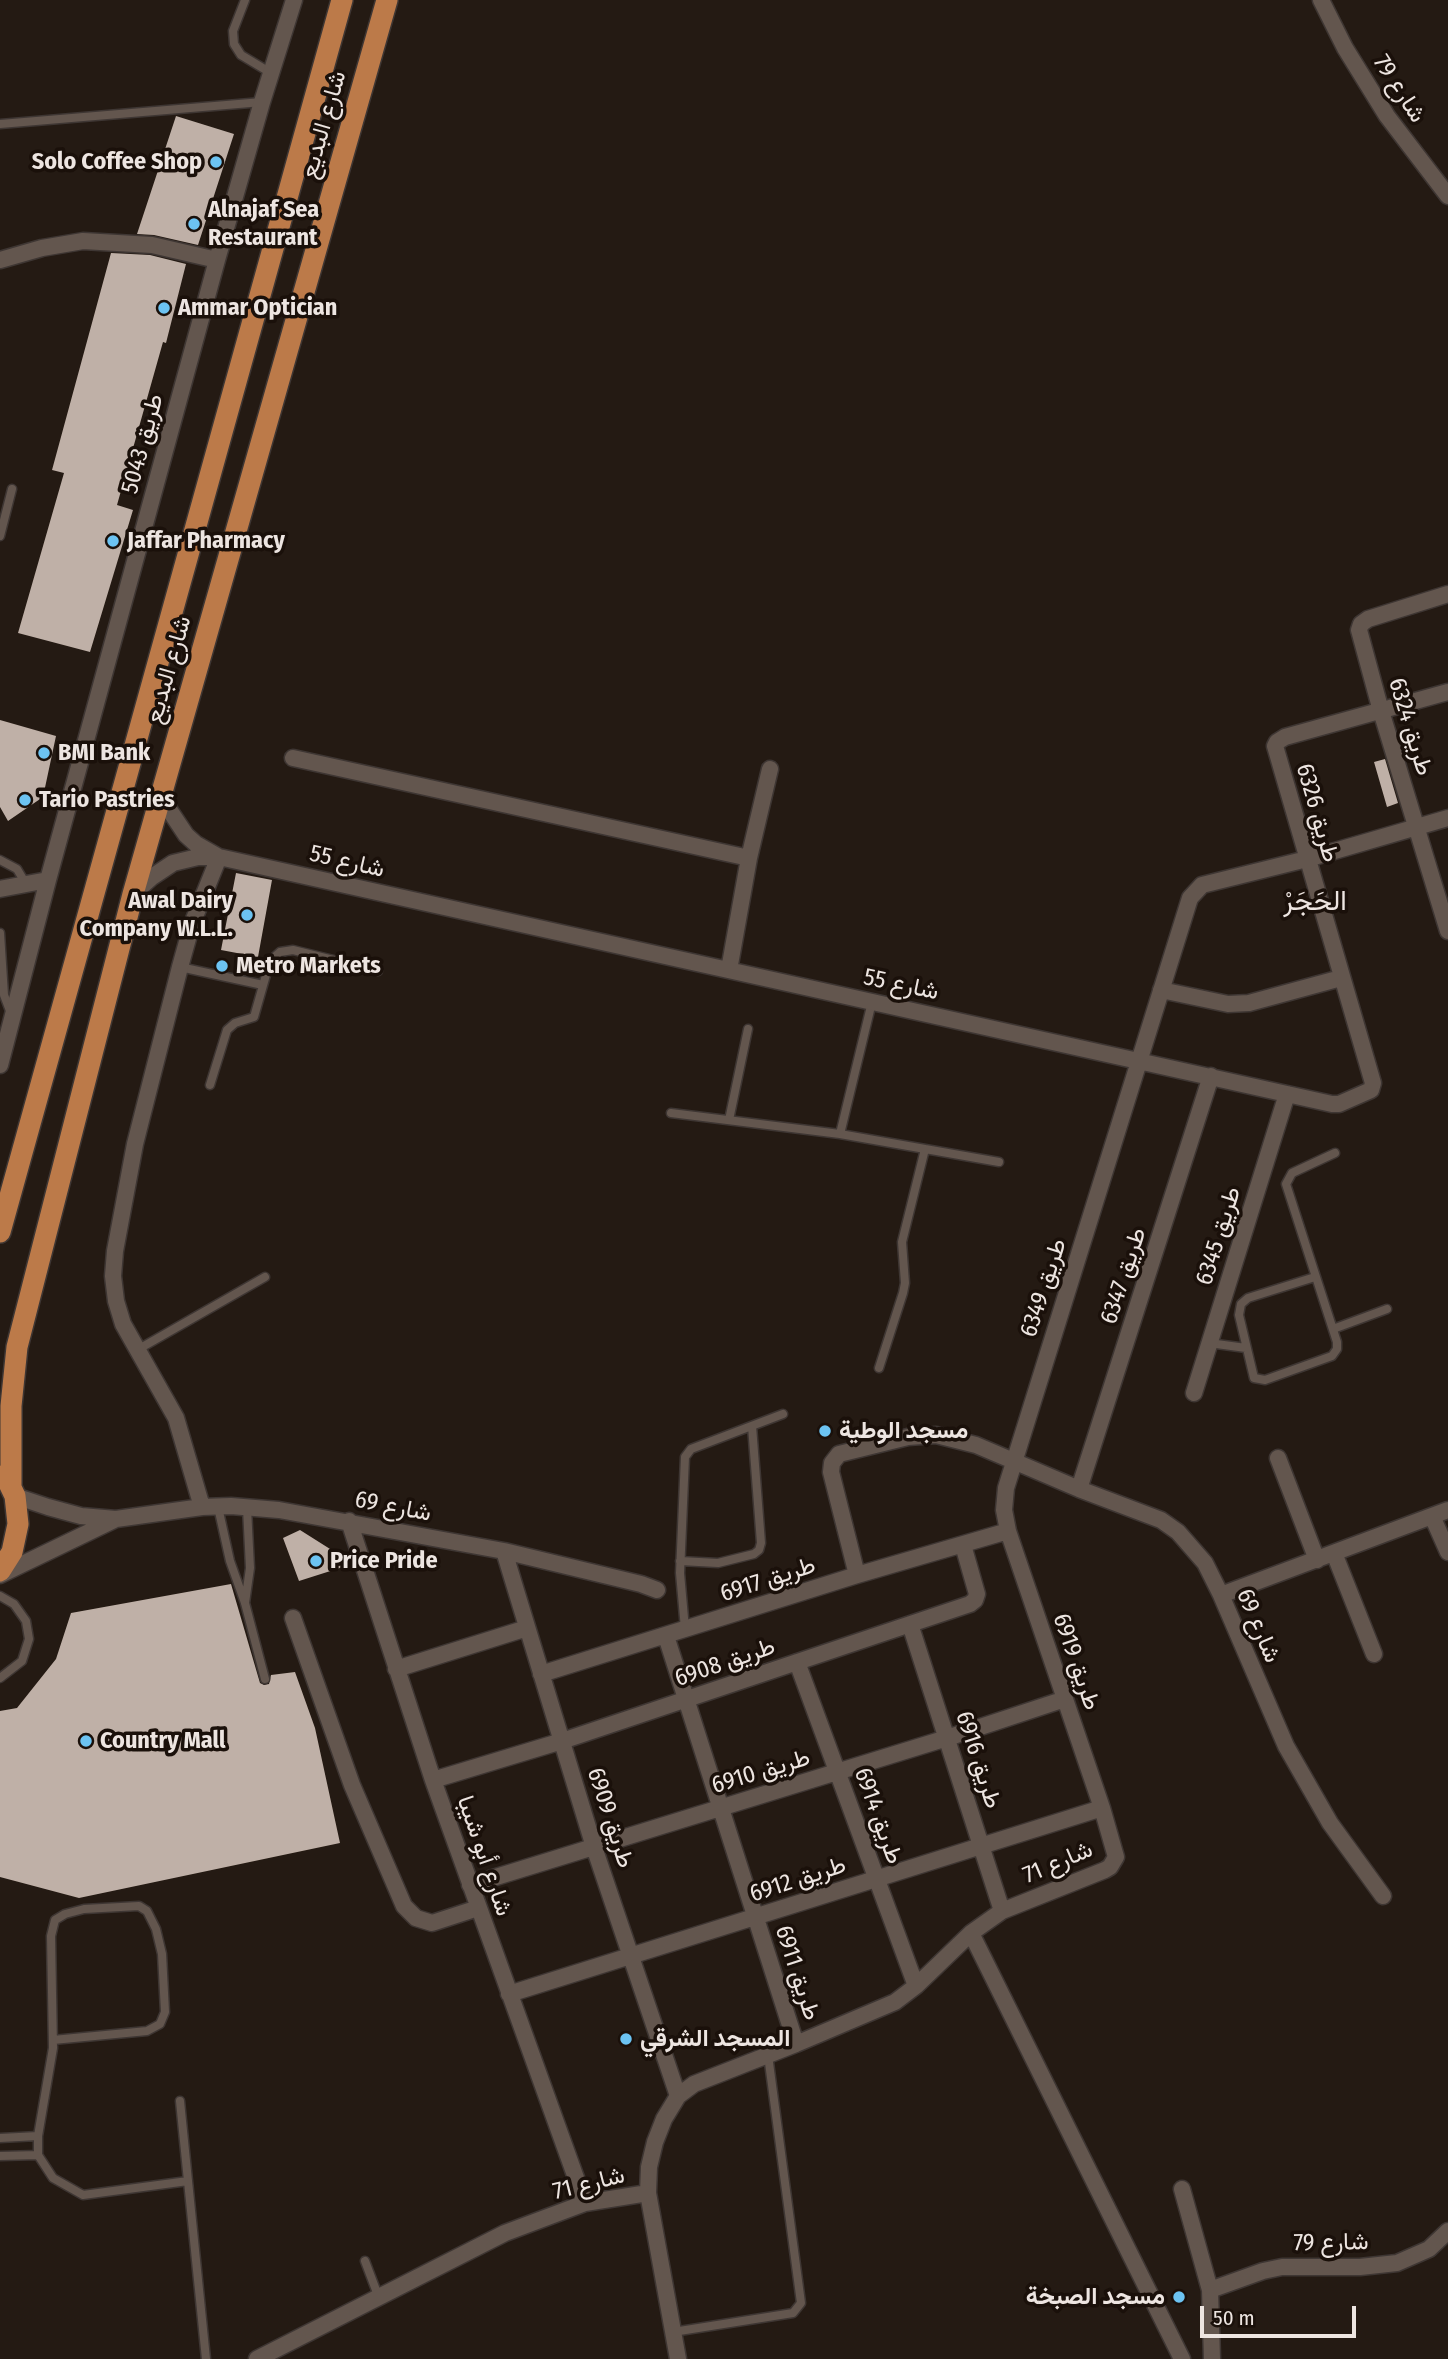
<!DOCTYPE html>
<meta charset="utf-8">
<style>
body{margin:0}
#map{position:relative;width:1448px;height:2359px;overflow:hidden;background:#241a13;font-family:"Fira Sans Condensed",sans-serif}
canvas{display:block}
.scale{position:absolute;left:1200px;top:2306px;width:156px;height:32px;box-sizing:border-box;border:4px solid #ede5e1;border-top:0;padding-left:9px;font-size:21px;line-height:24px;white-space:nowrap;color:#ede5e1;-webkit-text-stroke:5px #1a100a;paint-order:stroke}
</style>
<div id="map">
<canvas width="1448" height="2359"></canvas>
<div class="scale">50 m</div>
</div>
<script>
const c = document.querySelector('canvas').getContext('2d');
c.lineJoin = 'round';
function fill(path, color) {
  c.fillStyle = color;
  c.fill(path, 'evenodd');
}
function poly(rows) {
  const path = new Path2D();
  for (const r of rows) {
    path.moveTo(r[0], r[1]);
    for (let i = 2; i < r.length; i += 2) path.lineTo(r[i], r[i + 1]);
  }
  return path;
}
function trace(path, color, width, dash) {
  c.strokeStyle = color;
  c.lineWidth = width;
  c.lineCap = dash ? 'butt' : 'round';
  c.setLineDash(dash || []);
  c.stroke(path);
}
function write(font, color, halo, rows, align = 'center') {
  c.font = font + ' "Fira Sans Condensed",Vazirmatn,sans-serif';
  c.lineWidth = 7;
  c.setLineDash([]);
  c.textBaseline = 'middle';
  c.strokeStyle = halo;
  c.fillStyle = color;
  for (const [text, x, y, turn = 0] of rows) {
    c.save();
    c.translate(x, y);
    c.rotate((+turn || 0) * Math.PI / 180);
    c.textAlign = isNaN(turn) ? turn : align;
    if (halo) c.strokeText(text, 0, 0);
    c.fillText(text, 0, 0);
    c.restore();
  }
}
fill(poly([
 [176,116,234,134,198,245,154,235,137,234],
 [111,253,150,255,186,264,166,343,163,342,117,505,133,510,90,652,18,633,64,473,52,470],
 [0,720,56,736,43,797,8,821,0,807],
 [1385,759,1398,803,1387,807,1374,762],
 [236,873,272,880,258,957,221,950],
 [300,1530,338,1554,343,1567,299,1581,283,1538],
 [231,1584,260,1683,264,1685,269,1684,271,1675,295,1672,315,1728,340,1843,79,1898,0,1877,0,1711,17,1708,56,1659,71,1613]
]), '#bfb0a7');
const lane = poly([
 [245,0,233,31,234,44,241,55,271,73],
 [0,124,262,102],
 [0,536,12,489],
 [0,860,17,869,26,884],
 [0,933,4,995,12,1016],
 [180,967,263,985],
 [210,1085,227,1030,235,1023,254,1017,270,961,280,952,293,950,378,971],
 [671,1113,840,1134,999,1162],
 [729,1120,748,1029],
 [840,1134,872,1002],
 [1315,1277,1248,1298,1241,1304,1239,1315,1254,1378,1265,1380,1332,1356,1337,1349,1337,1342,1286,1184,1292,1173,1335,1153],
 [1333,1329,1387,1309],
 [1209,1343,1246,1348],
 [137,1350,265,1277],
 [879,1368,903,1293,905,1283,902,1242,925,1149],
 [218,1507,230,1561,245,1603,265,1679],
 [680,1561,718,1563,754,1554,759,1550,761,1543,752,1426],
 [0,1596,14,1604,26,1621,29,1639,22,1661,0,1678],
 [245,1603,250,1568,247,1508],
 [685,1629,680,1573,685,1457,691,1449,783,1414],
 [180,2101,188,2181],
 [0,2138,38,2136],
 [38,2155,53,2178,83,2195,188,2181,206,2359],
 [0,2156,38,2155,38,2136,53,2048,51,1936,55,1920,65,1914,84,1909,139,1906,147,1911,156,1929,162,1954,165,2012,160,2024,147,2031,53,2040],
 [365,2261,379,2298],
 [673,2332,793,2313,801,2303,768,2055]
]);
const street = poly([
 [1321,0,1345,48,1387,116,1448,196],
 [0,260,42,248,83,241,152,245,217,260],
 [1448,594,1368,619,1361,624,1359,630,1381,711,1448,931],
 [293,758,749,858],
 [162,791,170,811,186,835,196,844,217,856],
 [0,889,48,880],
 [133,894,152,877,173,863,198,857,219,857,1332,1104,1339,1104,1371,1090,1373,1083,1275,746,1277,742,1285,737,1448,692],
 [729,970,749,858,770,769],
 [1161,990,1228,1004,1249,1003,1341,978],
 [0,1065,48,880,217,260,262,102,294,0],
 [1194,1393,1287,1094],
 [1278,1458,1317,1560],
 [1079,1489,1211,1076],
 [15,1496,48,1507,81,1516,116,1519,202,1507,231,1506,279,1510,504,1551,641,1584,657,1590],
 [202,1507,176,1418,123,1324,116,1301,113,1276,115,1251,135,1144,180,967,192,924,219,857],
 [1432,1516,1448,1552],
 [349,1521,433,1780,585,2203],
 [504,1551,594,1847,678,2096],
 [1334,1553,1374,1654],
 [0,1575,114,1520],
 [857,1575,831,1472,832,1463,839,1454,908,1437,936,1435,976,1445,1079,1489,1161,1520,1178,1532,1205,1563,1221,1595,1286,1746,1330,1823,1383,1896],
 [1221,1595,1448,1510],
 [293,1618,352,1785,404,1906,416,1918,432,1923,478,1908],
 [910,1624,1002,1911],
 [666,1636,796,2044],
 [797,1662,916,1986],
 [396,1669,527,1628],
 [541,1674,857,1575,1008,1531],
 [433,1780,562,1741,970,1604,975,1600,977,1594,963,1545],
 [470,1885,947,1738,1065,1699],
 [971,1933,1182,2359],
 [509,1994,1102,1808],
 [1182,2189,1210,2290,1212,2359],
 [1210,2290,1263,2271,1282,2267,1360,2267,1397,2263,1429,2249,1448,2231],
 [257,2359,505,2233,585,2203,648,2193],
 [678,2359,648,2193,649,2167,655,2142,664,2119,678,2096,694,2084,796,2044,895,2002,916,1986,971,1933,1002,1911,1105,1870,1110,1867,1116,1857,1102,1808,1008,1531,1004,1510,1006,1488,1190,898,1202,885,1307,859,1448,818]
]);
const primary = poly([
 [0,1232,342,0],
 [11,1485,11,1406,17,1347,133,894,387,0],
 [0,1571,12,1552,18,1524,15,1496,5,1475]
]);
trace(lane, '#3e3633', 11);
trace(street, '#3e3633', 19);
trace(primary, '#3e3633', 24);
trace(lane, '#63564e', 8);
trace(street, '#63564e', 16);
trace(primary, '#bc7a49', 21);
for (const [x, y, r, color] of [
 [216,162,7,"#6cc3f2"],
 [194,224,7,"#6cc3f2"],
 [164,308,7,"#6cc3f2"],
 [113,541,7,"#6cc3f2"],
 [44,753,7,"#6cc3f2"],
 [25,800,7,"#6cc3f2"],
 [247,915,7,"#6cc3f2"],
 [222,966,7,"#6cc3f2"],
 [825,1431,7,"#6cc3f2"],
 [316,1561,7,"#6cc3f2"],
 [86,1741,7,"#6cc3f2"],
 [626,2039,7,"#6cc3f2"],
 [1179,2297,7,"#6cc3f2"]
]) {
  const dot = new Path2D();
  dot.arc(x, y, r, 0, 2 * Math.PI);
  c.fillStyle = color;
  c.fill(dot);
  trace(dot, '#1a100a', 2.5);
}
write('24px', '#ede5e1', '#1a100a', [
 ["شارع 79",1399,89,57],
 ["شارع البديع",324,125,-74],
 ["طريق 5043",143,444,-75],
 ["شارع البديع",169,670,-74],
 ["طريق 6324",1410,727,73],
 ["طريق 6326",1317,813,74],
 ["شارع 55",347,862,13],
 ["شارع 55",901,985,12],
 ["طريق 6345",1219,1236,-73],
 ["طريق 6347",1124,1276,-72],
 ["طريق 6349",1044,1288,-72],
 ["شارع 69",393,1507,11],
 ["طريق 6917",768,1580,-18],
 ["شارع 69",1258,1626,67],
 ["طريق 6919",1076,1662,71],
 ["طريق 6908",725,1663,-19],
 ["طريق 6916",978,1760,72],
 ["طريق 6910",761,1772,-17],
 ["طريق 6914",878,1816,70],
 ["طريق 6909",610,1818,72],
 ["شارع أبو شيبا",484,1856,71],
 ["شارع 71",1058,1863,-23],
 ["طريق 6912",798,1880,-18],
 ["طريق 6911",797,1973,72],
 ["شارع 71",589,2184,-14],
 ["شارع 79",1331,2243,-1]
]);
write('bold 24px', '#ede5e1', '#1a100a', [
 ["Solo Coffee Shop",202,162,"right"],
 ["Alnajaf Sea",208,210],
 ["Restaurant",208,238],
 ["Ammar Optician",178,308],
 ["Jaffar Pharmacy",127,541],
 ["BMI Bank",58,753],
 ["Tario Pastries",39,800],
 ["Awal Dairy",233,901,"right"],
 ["Company W.L.L.",233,929,"right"],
 ["Metro Markets",236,966],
 ["مسجد الوطية",839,1431],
 ["Price Pride",330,1561],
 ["Country Mall",100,1741],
 ["المسجد الشرقي",640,2039],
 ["مسجد الصبخة",1165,2297,"right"]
], 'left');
write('28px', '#ede5e1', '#1a100a', [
 ["الحَجَرْ",1315,902]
]);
</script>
